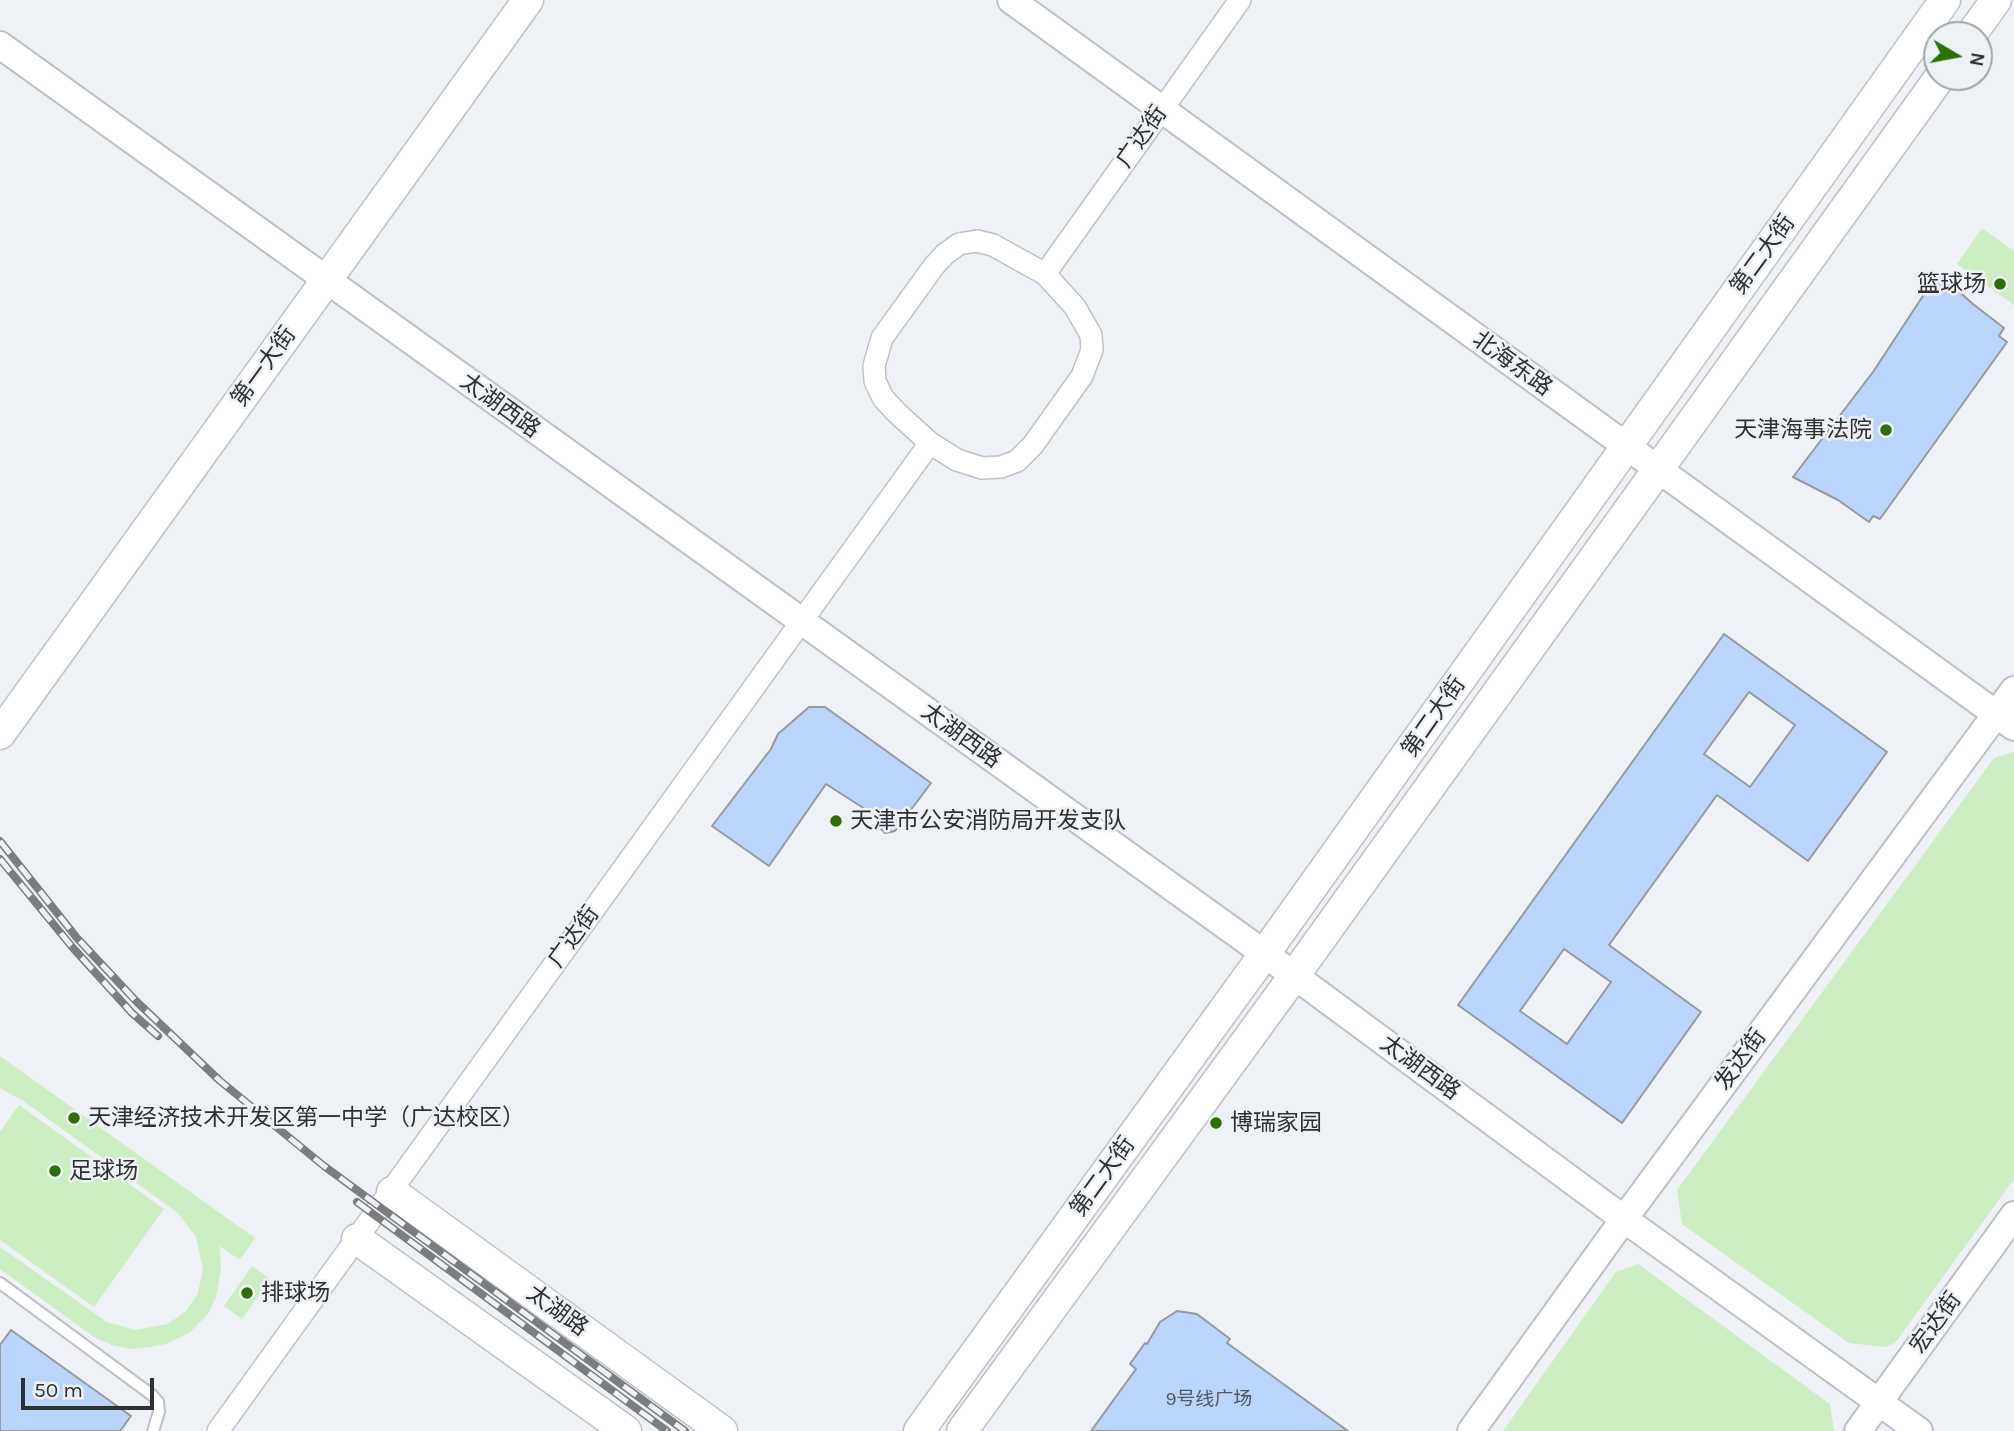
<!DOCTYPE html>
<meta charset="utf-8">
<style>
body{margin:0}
#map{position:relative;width:2014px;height:1431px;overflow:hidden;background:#eef2f7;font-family:Karla,sans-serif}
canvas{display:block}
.north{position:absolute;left:1923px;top:21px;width:70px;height:70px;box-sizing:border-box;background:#eef2f7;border:2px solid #a1a4a8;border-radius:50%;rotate:100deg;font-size:19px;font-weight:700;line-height:28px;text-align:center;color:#2e3032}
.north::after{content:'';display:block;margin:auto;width:24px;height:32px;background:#2e6f06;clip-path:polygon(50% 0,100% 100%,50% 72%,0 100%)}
.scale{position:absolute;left:21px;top:1378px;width:133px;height:32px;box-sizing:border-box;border:4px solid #2e3032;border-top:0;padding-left:9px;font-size:21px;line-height:24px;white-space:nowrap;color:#2e3032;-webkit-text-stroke:5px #eef2f7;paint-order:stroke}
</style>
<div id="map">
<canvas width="2014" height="1431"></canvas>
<div class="north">N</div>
<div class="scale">50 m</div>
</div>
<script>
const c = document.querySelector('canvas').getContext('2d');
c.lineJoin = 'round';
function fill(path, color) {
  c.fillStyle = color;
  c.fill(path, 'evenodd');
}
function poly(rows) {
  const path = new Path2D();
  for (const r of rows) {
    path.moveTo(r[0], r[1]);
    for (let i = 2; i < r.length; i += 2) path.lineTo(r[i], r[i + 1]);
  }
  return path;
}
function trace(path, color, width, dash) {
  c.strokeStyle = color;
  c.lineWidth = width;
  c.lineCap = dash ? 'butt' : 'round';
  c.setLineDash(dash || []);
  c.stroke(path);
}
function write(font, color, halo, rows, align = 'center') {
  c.font = font + ' Karla,"Noto Sans SC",sans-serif';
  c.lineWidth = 5;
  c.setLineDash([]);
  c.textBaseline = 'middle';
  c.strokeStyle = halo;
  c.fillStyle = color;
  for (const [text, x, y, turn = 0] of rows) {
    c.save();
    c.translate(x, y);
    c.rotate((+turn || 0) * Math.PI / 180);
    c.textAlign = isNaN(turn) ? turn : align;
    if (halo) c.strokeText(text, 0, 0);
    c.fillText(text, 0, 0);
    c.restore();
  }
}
fill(poly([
 [1982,228,2014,251,2014,305,1957,264],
 [2014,752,2014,1179,1895,1343,1884,1347,1849,1343,1682,1224,1677,1190,1994,758],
 [0,1056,255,1238,240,1260,220,1246,221,1269,216,1297,208,1314,189,1333,166,1344,149,1347,131,1349,112,1345,94,1337,0,1269,0,1247,107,1322,135,1330,168,1324,186,1311,198,1293,203,1269,196,1237,178,1213,25,1102,0,1088],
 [19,1105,164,1209,94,1307,0,1240,0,1132],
 [1638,1264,1830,1404,1834,1431,1503,1431,1616,1272],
 [252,1266,270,1279,242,1319,224,1306]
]), '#cdedc2');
const building = poly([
 [1938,273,1973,304,2004,328,1999,336,2007,342,1880,519,1873,516,1869,522,1838,500,1793,477,1873,372,1938,273],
 [1724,634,1887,752,1808,861,1717,795,1609,945,1701,1012,1622,1123,1458,1005,1724,634],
 [1749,692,1795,725,1750,787,1704,754,1749,692],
 [1564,949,1611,982,1567,1044,1520,1011,1564,949],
 [809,707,825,707,931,783,895,831,885,833,880,828,879,818,826,784,769,866,712,826,771,749,778,734,809,707],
 [1177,1311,1197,1314,1230,1339,1227,1343,1348,1431,1091,1431,1136,1369,1130,1364,1145,1343,1147,1344,1160,1322,1177,1311],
 [11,1330,131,1416,120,1431,0,1431,0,1345,11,1330]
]);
fill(building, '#bad5fc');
trace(building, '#96999e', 2);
const service = poly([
 [0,1283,152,1395,158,1402,159,1412,153,1431]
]);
const minor = poly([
 [977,241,993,245,1045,274,1075,307,1091,335,1092,350,1082,376,1033,445,1017,461,1001,467,982,468,957,460,930,443,897,413,883,398,875,381,874,366,882,338,934,266,945,254,959,244,977,241],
 [1045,274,1240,0],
 [218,1431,930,443]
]);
const tertiary = poly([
 [1011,0,2014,727],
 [0,45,1265,954,1624,1219,1919,1431],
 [1471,1431,1624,1219,2014,690],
 [1858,1431,2014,1215]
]);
const secondary = poly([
 [1971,35,1996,0],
 [0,734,528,0],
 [392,1192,722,1431],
 [357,1239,626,1431],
 [919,1431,1255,967,1945,0],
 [962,1431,1294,976,1940,77]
]);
trace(service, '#bec1c7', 14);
trace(minor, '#bec1c7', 24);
trace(tertiary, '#bec1c7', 30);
trace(secondary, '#bec1c7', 33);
trace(service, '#fff', 10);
trace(minor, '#fff', 21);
trace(tertiary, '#fff', 26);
trace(secondary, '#fff', 30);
const rail = poly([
 [0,841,77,938,136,1001,219,1080,324,1166,685,1431],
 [0,859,73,948,132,1013,158,1036],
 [357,1202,667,1431]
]);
trace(rail, '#7b7d81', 8);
trace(rail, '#eef2f7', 5, [16]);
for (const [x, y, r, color] of [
 [2000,284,7,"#2e6f06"],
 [1886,430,7,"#2e6f06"],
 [836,821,7,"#2e6f06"],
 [74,1118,7,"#2e6f06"],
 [1216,1123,7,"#2e6f06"],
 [55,1171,7,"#2e6f06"],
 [247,1293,7,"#2e6f06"]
]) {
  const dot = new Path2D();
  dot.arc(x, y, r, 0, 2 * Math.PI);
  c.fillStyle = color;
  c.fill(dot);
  trace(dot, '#eef2f7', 2.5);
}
write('19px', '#515964', null, [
 ["9号线广场",1209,1400]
]);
write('23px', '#2e3032', '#eef2f7', [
 ["广达街",1142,137,-55],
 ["第二大街",1763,255,-54],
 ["北海东路",1512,364,36],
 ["第一大街",264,367,-54],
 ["太湖西路",500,406,36],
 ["第二大街",1434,717,-55],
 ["太湖西路",961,736,36],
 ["广达街",574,937,-54],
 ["发达街",1741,1060,-54],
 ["太湖西路",1420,1068,36],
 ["第二大街",1103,1177,-54],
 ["太湖路",557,1311,36],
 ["宏达街",1936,1323,-54]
]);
write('23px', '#2e3032', '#eef2f7', [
 ["篮球场",1986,284,"right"],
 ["天津海事法院",1872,430,"right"],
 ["天津市公安消防局开发支队",850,821],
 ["天津经济技术开发区第一中学（广达校区）",88,1118],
 ["博瑞家园",1230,1123],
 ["足球场",69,1171],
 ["排球场",261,1293]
], 'left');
</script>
